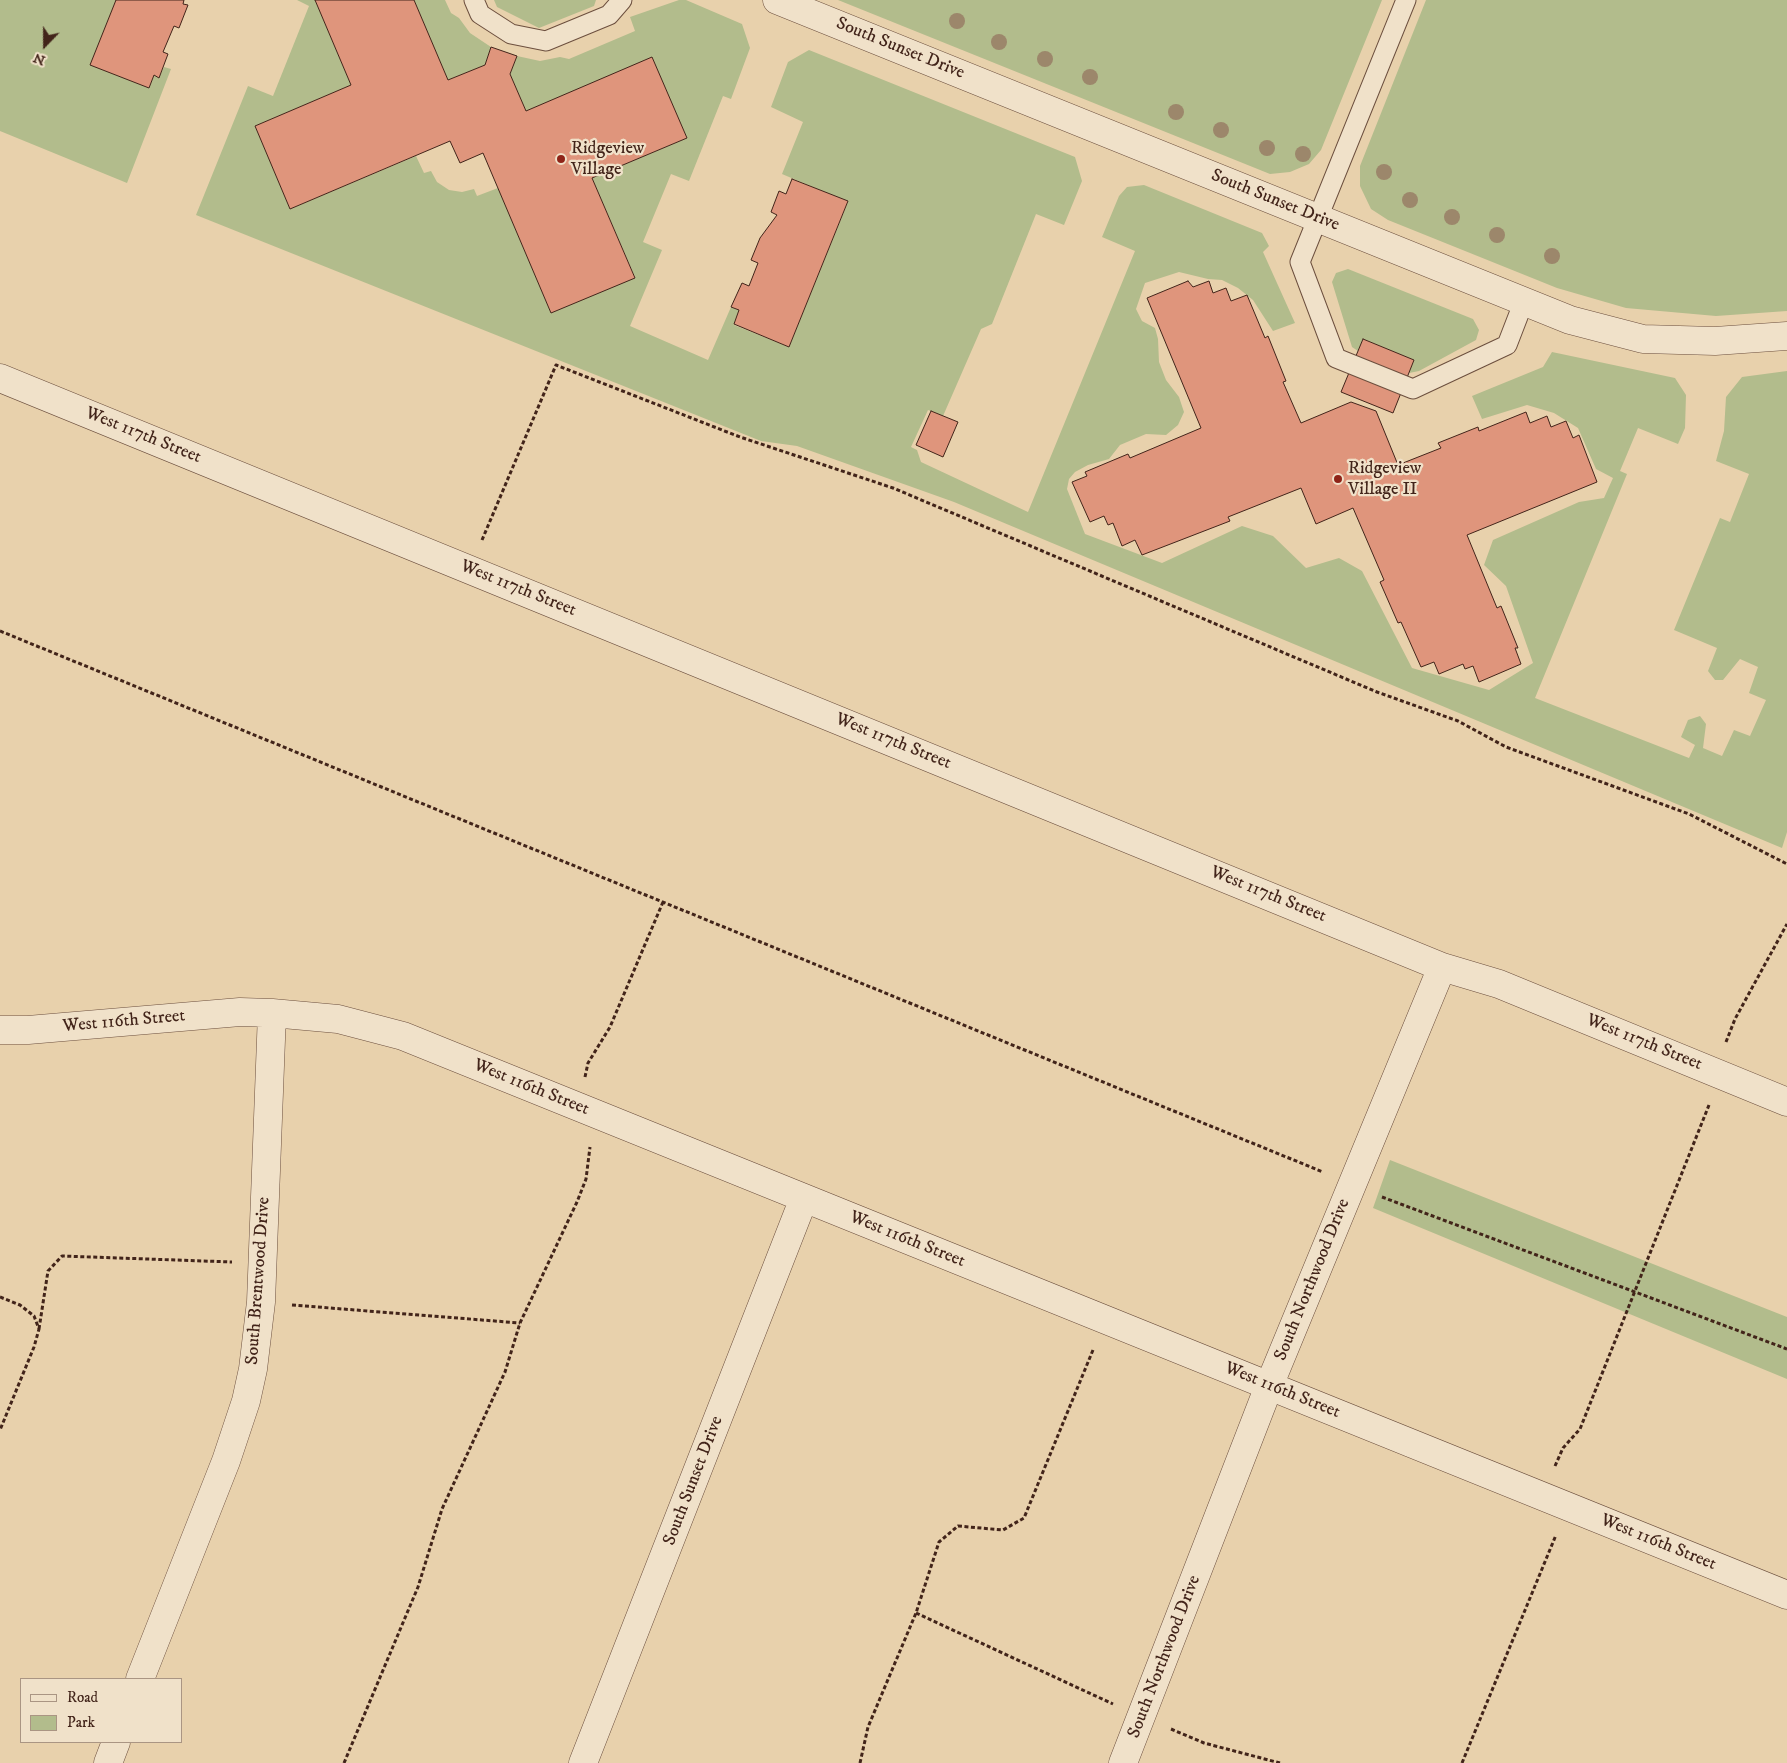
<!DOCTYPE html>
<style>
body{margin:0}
#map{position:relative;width:1787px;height:1763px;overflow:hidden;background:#e8d1ac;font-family:"IM FELL DW Pica",serif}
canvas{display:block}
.legend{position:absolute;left:20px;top:1678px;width:162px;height:65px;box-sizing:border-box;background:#f0e1c9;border:1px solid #aa9583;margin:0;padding:6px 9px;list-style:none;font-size:15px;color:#42241a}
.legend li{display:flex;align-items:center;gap:10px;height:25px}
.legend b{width:25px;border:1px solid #aa9583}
.north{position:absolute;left:20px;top:20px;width:50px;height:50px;-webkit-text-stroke:4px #f0e1c9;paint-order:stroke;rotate:202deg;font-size:14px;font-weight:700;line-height:20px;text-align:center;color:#42241a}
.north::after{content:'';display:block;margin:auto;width:18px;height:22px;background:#42241a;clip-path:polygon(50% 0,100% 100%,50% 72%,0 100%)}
</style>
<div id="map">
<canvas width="1787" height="1763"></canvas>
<ul class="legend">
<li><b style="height:6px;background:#f0e1c9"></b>Road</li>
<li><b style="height:14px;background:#b2bc8c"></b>Park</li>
</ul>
<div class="north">N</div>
</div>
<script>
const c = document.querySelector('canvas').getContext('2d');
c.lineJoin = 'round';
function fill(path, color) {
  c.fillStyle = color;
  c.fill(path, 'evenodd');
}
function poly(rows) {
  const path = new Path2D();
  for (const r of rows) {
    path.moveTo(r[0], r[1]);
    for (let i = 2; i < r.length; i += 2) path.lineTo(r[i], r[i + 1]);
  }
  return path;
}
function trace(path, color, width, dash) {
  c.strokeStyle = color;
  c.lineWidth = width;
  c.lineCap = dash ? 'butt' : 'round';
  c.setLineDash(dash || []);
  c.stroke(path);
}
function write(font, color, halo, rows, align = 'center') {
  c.font = font + ' "IM FELL DW Pica",serif';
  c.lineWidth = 4.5;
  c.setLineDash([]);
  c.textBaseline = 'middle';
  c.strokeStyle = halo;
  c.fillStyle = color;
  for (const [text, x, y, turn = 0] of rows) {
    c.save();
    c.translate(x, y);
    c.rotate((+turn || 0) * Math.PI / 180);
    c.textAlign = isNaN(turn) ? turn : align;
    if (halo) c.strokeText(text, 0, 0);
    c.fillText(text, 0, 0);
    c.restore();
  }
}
fill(poly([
 [0,0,116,0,91,65,149,88,154,75,159,77,164,67,171,69,127,183,0,131],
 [297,0,315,0,351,85,255,126,290,209,416,156,424,173,431,171,437,182,449,190,462,192,474,189,477,196,498,188,551,313,635,277,592,178,687,138,652,58,526,111,510,74,517,56,540,61,560,57,569,59,635,31,630,17,679,0,686,0,742,24,750,48,731,99,723,96,689,181,671,174,643,242,662,250,630,326,708,360,731,307,739,310,734,325,789,347,848,202,782,174,803,122,771,107,788,62,809,50,1075,157,1082,181,1064,225,1036,214,992,324,981,329,943,416,928,410,911,447,917,450,921,462,1028,512,1135,251,1102,237,1119,196,1127,187,1144,185,1262,233,1269,246,1263,252,1295,323,1273,331,1253,300,1238,288,1222,280,1208,279,1179,272,1145,283,1136,309,1142,321,1155,328,1158,339,1159,362,1166,380,1179,397,1184,412,1178,425,1166,435,1146,434,1120,445,1109,459,1088,465,1075,472,1069,479,1067,489,1085,534,1162,563,1242,526,1273,536,1306,568,1339,558,1362,571,1412,668,1489,690,1533,663,1506,586,1484,565,1493,540,1579,502,1604,498,1613,478,1596,469,1578,428,1554,413,1527,405,1482,419,1472,396,1543,367,1552,352,1675,378,1686,395,1685,428,1678,444,1638,428,1620,471,1627,474,1535,698,1689,758,1695,745,1681,737,1688,720,1700,716,1706,724,1703,748,1722,756,1734,730,1750,736,1766,700,1749,693,1758,667,1740,659,1723,680,1715,680,1708,671,1717,648,1674,630,1720,518,1730,522,1749,474,1716,461,1724,431,1726,397,1742,377,1787,371,1787,832,1782,848,954,502,797,446,761,441,196,215,248,86,273,96,309,6],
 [414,0,445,0,451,13,459,18,470,33,491,47,485,65,448,80],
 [494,0,596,0,594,6,539,28,497,7],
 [838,0,1382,0,1321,150,1309,164,1290,172,1270,174],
 [1426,0,1787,0,1787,311,1716,316,1626,308,1557,288,1388,220,1371,209,1360,186,1360,166],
 [1348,269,1473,319,1479,330,1476,340,1419,371,1409,373,1414,360,1363,339,1358,351,1352,347,1332,282,1336,273],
 [1390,1160,1787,1317,1787,1379,1373,1208]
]), '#b2bc8c');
const building = poly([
 [116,0,184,0,183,4,188,5,179,28,174,26,163,52,168,54,159,78,154,75,149,88,90,65,116,0],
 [315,0,414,0,448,80,485,65,491,47,517,56,510,74,526,111,652,57,687,138,592,178,635,278,551,313,483,153,460,163,450,141,290,209,255,126,351,85,315,0],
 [792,179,848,201,789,347,734,324,739,310,731,307,742,283,749,286,758,263,751,260,760,238,777,215,771,212,779,191,786,194,792,179],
 [1188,281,1193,287,1209,281,1213,293,1226,288,1231,301,1247,295,1265,338,1268,336,1286,381,1283,382,1301,423,1351,402,1376,411,1398,465,1441,448,1438,443,1478,427,1479,431,1526,412,1530,423,1547,416,1551,427,1566,421,1573,438,1579,435,1597,482,1467,535,1497,608,1501,606,1518,648,1515,648,1521,664,1479,682,1473,666,1465,669,1463,664,1439,674,1434,662,1421,667,1401,622,1398,623,1380,582,1384,580,1353,508,1316,524,1301,488,1228,517,1230,521,1142,555,1135,540,1122,546,1113,523,1108,525,1104,516,1090,522,1072,482,1087,476,1085,472,1128,454,1130,458,1201,428,1147,298,1188,281],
 [1363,339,1414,360,1393,413,1341,392,1363,339],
 [931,411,958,422,943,457,916,445,931,411]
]);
fill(building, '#df957c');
trace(building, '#42241a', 1);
const service = poly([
 [474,0,480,14,511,34,546,41,609,15,622,0],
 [1406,0,1300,262,1336,358,1413,389,1507,345,1524,301]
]);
const minor = poly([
 [777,0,1570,320,1643,339,1715,341,1787,336],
 [0,378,1442,967,1499,984,1787,1102],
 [0,1030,28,1030,240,1012,272,1013,338,1019,403,1036,1787,1595],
 [140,1679,226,1461,246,1401,253,1369,261,1302,272,1013],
 [108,1763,116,1742],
 [583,1763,804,1198],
 [1123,1763,1269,1386,1442,967]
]);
trace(service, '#6c4f3e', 21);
trace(minor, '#6c4f3e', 29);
trace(poly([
 [482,540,556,365,740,437,893,488,1377,692,1458,721,1506,747,1689,814,1787,864],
 [0,631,1323,1172],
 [1726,1042,1735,1019,1787,924],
 [585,1077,588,1063,610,1027,663,902],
 [1382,1197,1787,1349],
 [0,1297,20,1305,34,1316,39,1329,34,1347,0,1430],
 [292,1305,520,1323],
 [39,1329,48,1271,62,1256,232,1262],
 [1555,1466,1563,1448,1580,1429,1709,1105],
 [916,1613,1113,1704],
 [1171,1729,1204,1743,1280,1763],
 [344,1763,418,1587,442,1509,505,1372,520,1323,577,1202,586,1179,590,1147],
 [860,1763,868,1727,916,1613,939,1542,958,1526,1003,1530,1024,1518,1093,1350],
 [1462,1763,1556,1535]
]), '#42241a', 3, [4, 2.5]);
trace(service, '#f0e1c9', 19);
trace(minor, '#f0e1c9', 28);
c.fillStyle = '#9c876b';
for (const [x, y] of [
 [957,21],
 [999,42],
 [1045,59],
 [1090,77],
 [1176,112],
 [1221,130],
 [1267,148],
 [1303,154],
 [1384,172],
 [1410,200],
 [1452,217],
 [1497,235],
 [1552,256]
]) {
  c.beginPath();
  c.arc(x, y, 8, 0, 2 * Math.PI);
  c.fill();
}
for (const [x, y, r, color] of [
 [561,159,5,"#8f2418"],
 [1338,479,5,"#8f2418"]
]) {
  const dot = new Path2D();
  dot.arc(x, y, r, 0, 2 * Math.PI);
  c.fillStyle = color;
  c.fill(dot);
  trace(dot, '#f0e1c9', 2);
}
write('18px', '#42241a', '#f0e1c9', [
 ["South Sunset Drive",900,49,22],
 ["South Sunset Drive",1275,201,22],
 ["West 117th Street",143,436,22],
 ["West 117th Street",518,589,22],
 ["West 117th Street",893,742,22],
 ["West 117th Street",1268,895,22],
 ["West 116th Street",124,1022,-5],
 ["West 117th Street",1644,1043,22],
 ["West 116th Street",531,1088,22],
 ["West 116th Street",907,1240,22],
 ["South Northwood Drive",1313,1280,-68],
 ["South Brentwood Drive",259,1281,-86],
 ["West 116th Street",1282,1391,22],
 ["South Sunset Drive",694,1481,-69],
 ["West 116th Street",1658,1543,22],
 ["South Northwood Drive",1165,1657,-69]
]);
write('18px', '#42241a', '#f0e1c9', [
 ["Ridgeview",571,149],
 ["Village",571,170],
 ["Ridgeview",1348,469],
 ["Village II",1348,490]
], 'left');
</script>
